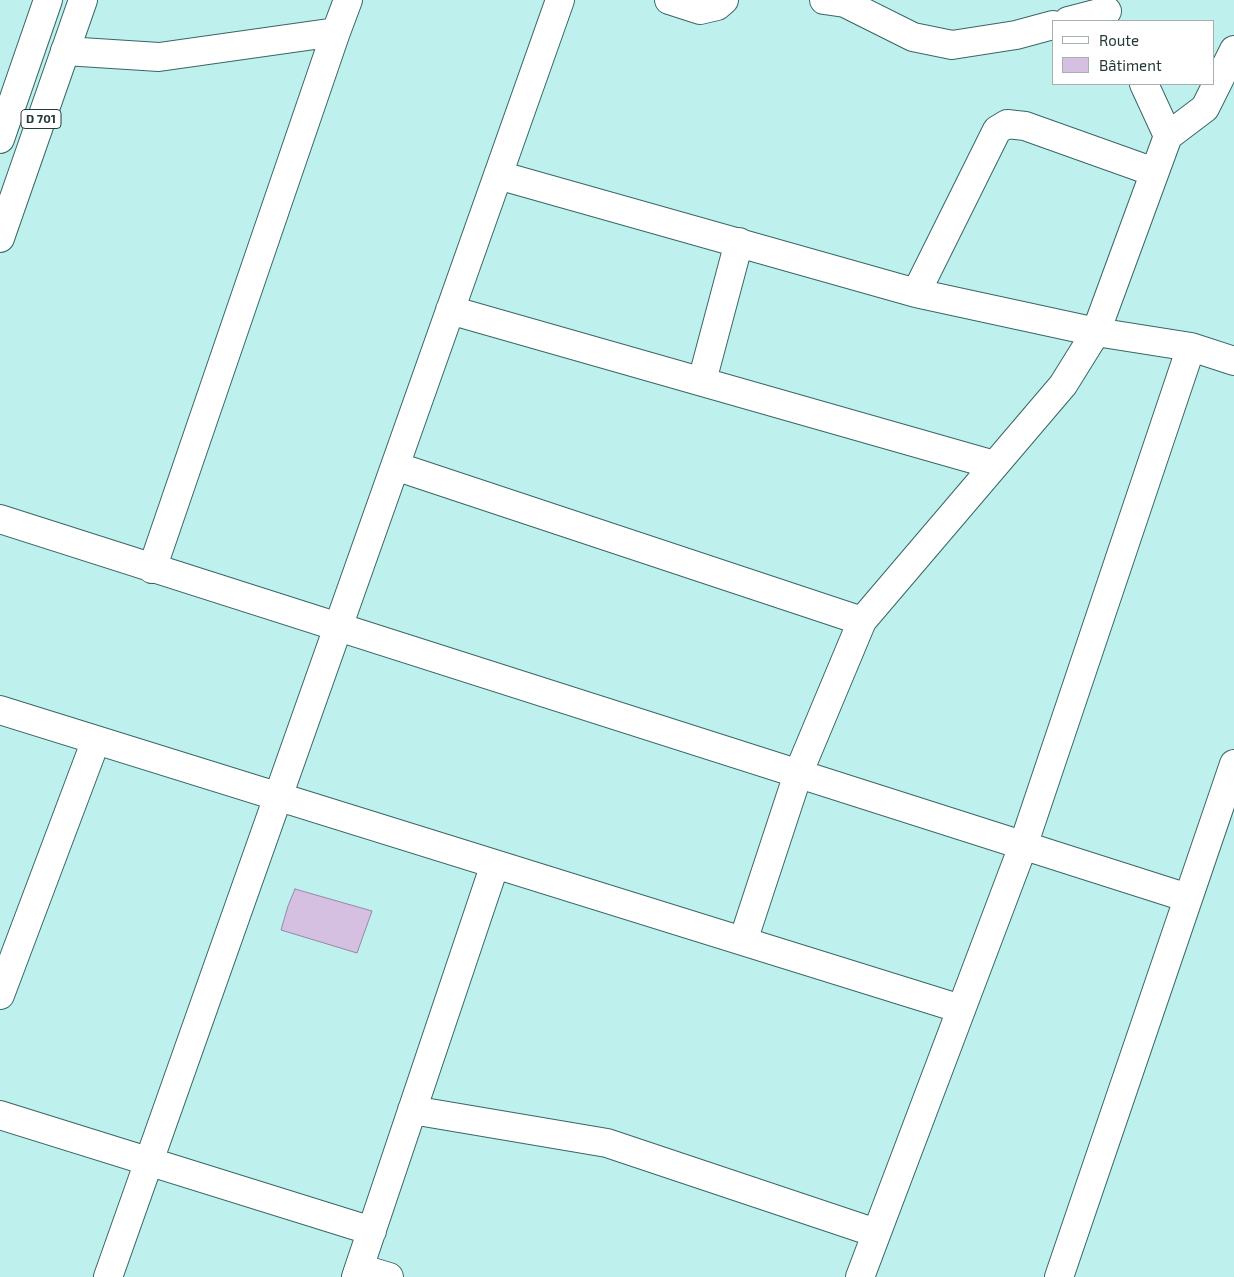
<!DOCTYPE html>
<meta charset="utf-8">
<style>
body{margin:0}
#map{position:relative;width:1234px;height:1277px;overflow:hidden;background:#bef0ee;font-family:"Exo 2",sans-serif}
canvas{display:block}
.legend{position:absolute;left:1052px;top:20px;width:162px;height:65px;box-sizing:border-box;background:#fff;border:1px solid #a8b0af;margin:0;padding:6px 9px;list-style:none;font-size:15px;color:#253938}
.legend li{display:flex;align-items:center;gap:10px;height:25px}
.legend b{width:25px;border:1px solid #a8b0af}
</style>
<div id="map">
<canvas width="1234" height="1277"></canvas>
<ul class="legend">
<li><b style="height:6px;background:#fff"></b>Route</li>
<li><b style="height:14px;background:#d5c0e2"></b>Bâtiment</li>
</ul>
</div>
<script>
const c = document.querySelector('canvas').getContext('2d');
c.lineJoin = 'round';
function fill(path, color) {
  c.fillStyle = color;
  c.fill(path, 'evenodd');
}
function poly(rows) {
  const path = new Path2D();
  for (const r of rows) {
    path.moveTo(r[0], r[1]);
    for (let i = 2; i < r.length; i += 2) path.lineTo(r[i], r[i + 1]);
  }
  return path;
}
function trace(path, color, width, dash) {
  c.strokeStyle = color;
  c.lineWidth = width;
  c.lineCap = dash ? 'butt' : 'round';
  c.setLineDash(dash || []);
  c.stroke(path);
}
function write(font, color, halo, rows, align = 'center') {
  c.font = font + ' "Exo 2",sans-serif';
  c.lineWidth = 5;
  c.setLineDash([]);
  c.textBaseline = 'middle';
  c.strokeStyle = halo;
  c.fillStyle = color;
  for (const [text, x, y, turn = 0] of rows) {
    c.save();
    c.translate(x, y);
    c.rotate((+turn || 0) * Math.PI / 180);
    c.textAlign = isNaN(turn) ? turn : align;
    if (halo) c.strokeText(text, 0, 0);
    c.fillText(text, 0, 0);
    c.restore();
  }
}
const building = poly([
 [295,889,372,911,357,953,281,930,288,906,295,889]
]);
fill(building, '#d5c0e2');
trace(building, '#9986a5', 1);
const minor = poly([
 [669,0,700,10,717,6,724,0],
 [824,0,845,3,913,37,952,45,1016,35,1053,25],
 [1068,21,1107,11],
 [65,51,159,57,336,32],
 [1144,84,1168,136],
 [498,175,916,293,1096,332,1191,347,1234,361],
 [916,293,997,130,1007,124,1025,126,1154,172],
 [450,310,994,465],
 [702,381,739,242],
 [395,466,862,621],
 [0,519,1188,898],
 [152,569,336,32,348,0],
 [0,710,961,1009],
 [743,941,798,774,862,621,1063,385,1096,332,1168,136,1205,108,1234,50],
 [0,995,96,740],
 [412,1110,607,1143,876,1233],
 [0,1115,372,1231],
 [359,1268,389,1277],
 [108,1277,560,0],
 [356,1277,495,864],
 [860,1277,1023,846,1191,347],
 [1059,1277,1234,764]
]);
const major = poly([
 [0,139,48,0],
 [0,238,83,0]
]);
trace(minor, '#386765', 30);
trace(major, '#386765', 30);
trace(minor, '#fff', 28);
trace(major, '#fff', 28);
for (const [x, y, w] of [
 [41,119,40]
]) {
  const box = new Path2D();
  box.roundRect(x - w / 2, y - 9.5, w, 19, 4);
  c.fillStyle = '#fff';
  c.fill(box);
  trace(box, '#253938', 1);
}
write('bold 12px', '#253938', null, [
 ["D 701",41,119]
]);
</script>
